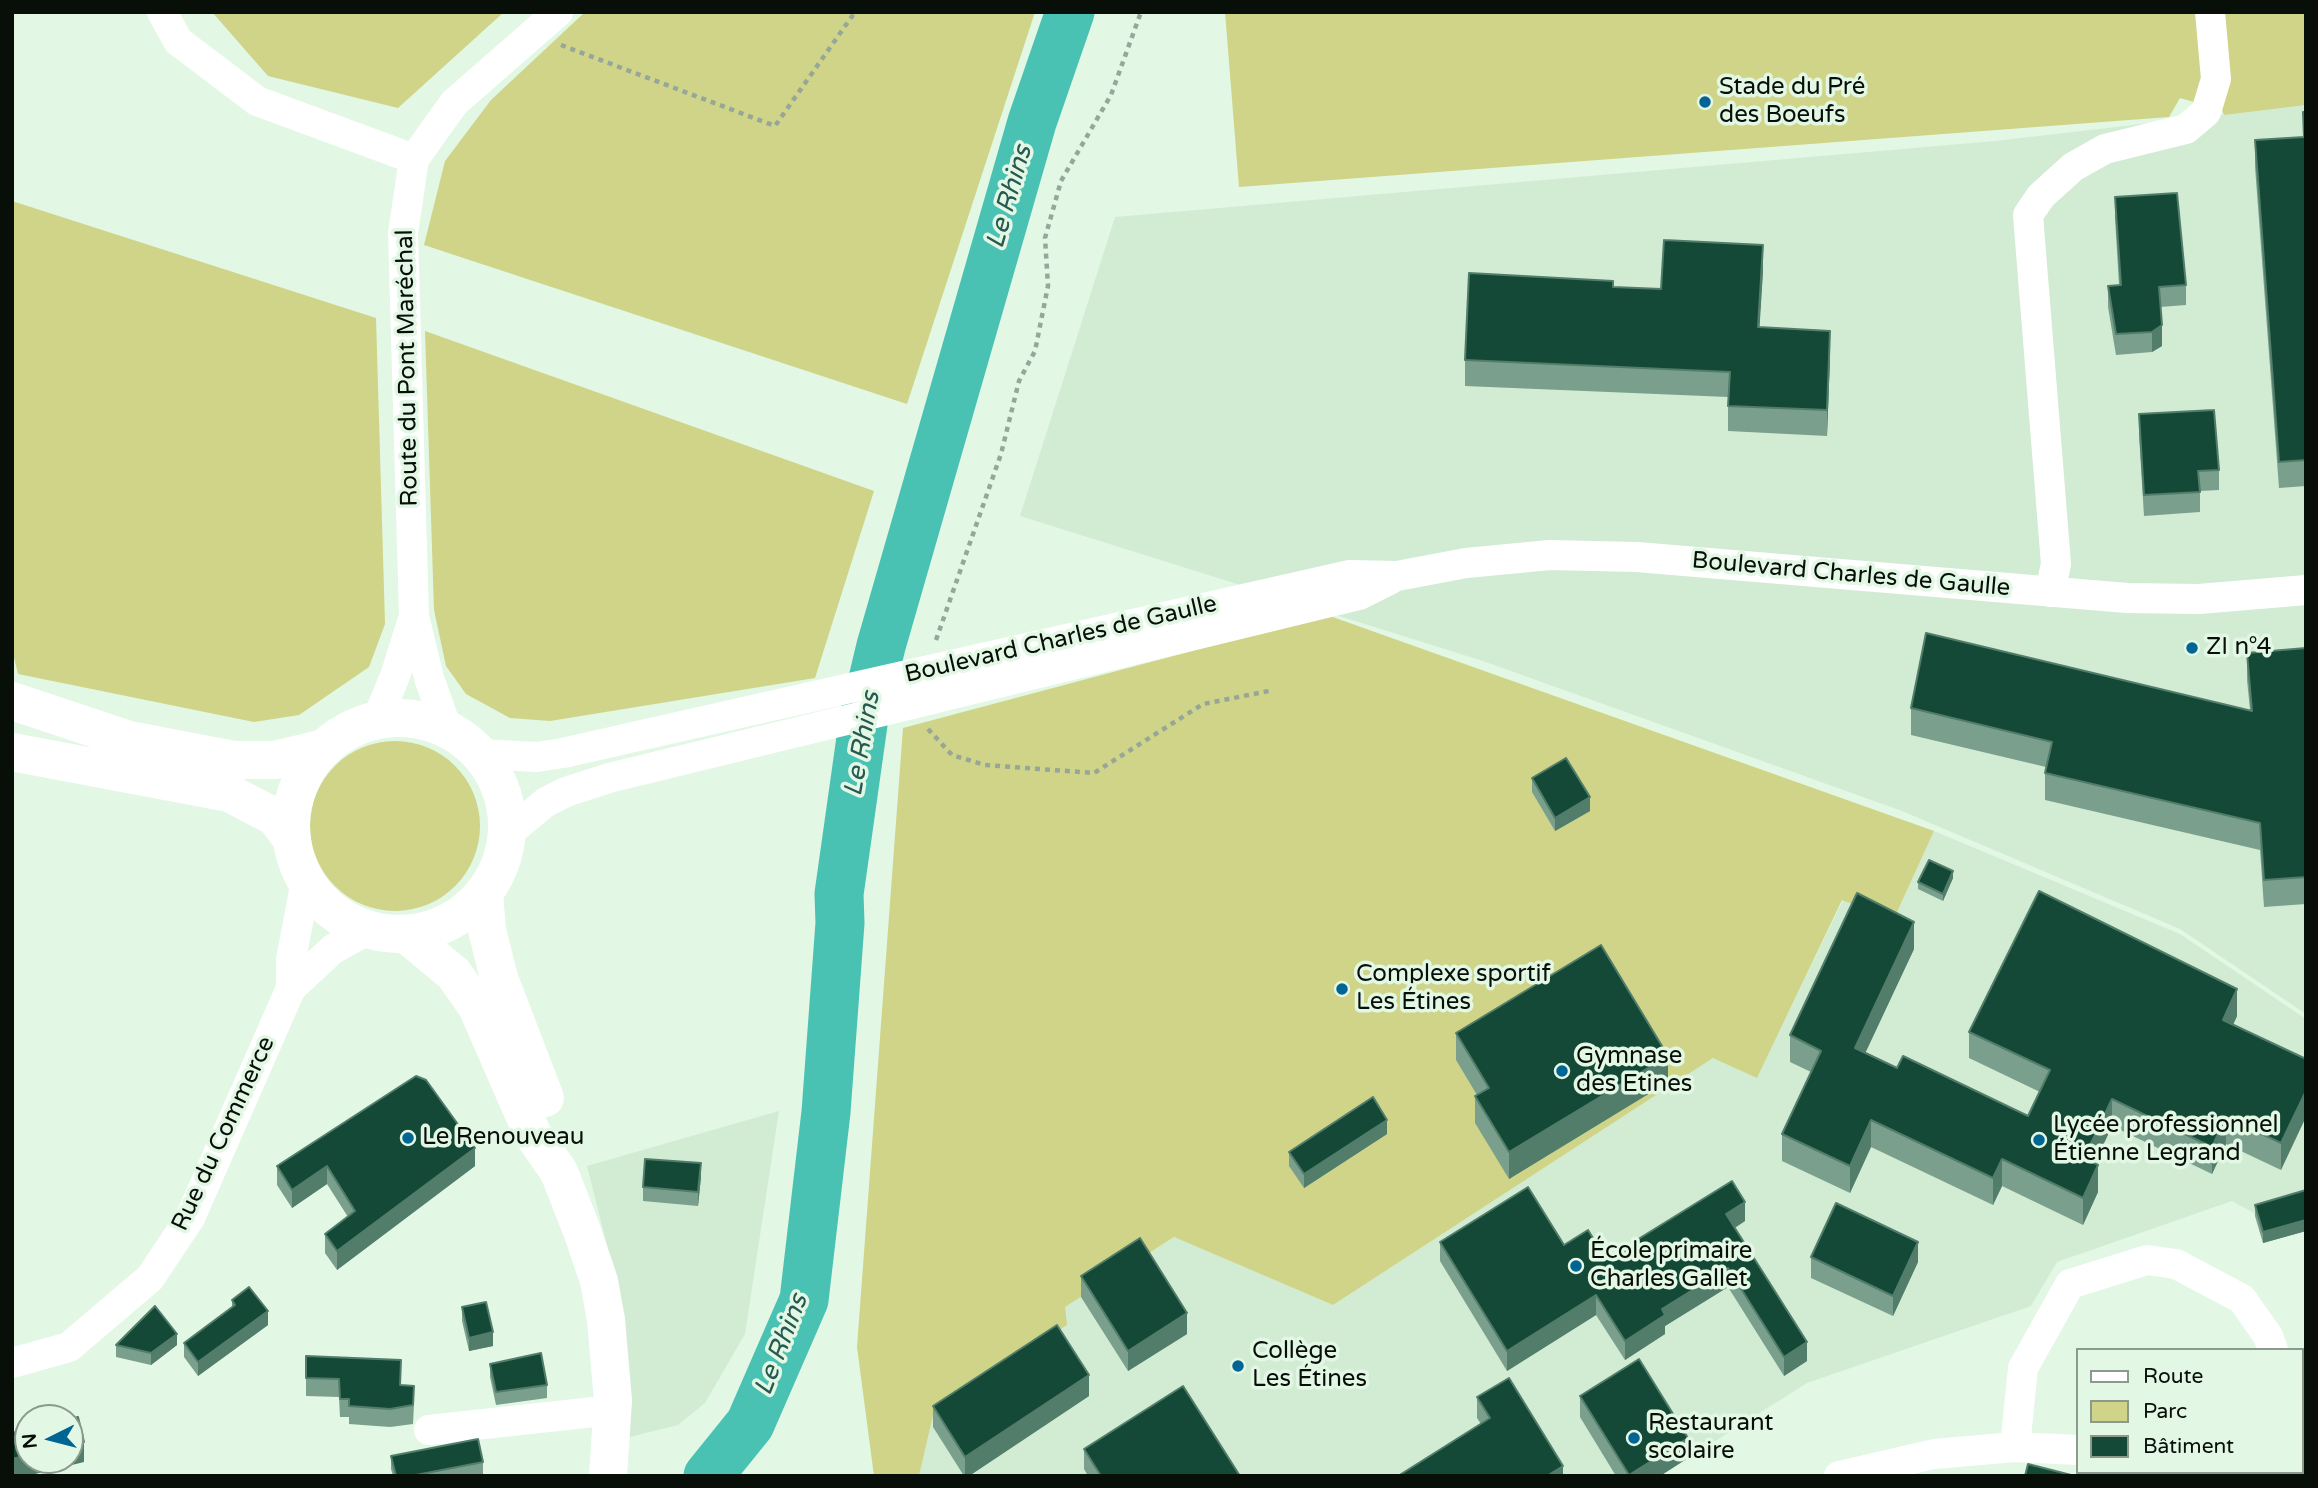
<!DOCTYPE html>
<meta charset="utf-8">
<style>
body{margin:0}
#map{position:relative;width:2318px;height:1488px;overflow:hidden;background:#e2f7e4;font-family:"Varela Round",sans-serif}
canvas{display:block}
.frame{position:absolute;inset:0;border:14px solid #080e08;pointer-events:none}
.legend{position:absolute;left:2076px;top:1348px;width:228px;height:126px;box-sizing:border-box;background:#e2f7e4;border:2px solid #8b9a8c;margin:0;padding:9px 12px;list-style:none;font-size:21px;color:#080e08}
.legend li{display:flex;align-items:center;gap:14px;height:35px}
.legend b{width:35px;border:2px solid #8b9a8c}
.north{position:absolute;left:14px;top:1404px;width:70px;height:70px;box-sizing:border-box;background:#e2f7e4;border:2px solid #8b9a8c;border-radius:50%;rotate:264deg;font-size:19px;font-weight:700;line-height:28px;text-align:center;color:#080e08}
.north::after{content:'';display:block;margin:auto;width:24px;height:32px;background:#016594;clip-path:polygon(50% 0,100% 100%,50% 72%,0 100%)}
</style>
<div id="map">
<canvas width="2318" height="1488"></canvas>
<div class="frame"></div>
<ul class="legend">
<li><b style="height:9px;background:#fff"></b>Route</li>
<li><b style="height:19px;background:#cfd488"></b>Parc</li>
<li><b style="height:19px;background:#134936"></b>Bâtiment</li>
</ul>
<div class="north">N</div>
</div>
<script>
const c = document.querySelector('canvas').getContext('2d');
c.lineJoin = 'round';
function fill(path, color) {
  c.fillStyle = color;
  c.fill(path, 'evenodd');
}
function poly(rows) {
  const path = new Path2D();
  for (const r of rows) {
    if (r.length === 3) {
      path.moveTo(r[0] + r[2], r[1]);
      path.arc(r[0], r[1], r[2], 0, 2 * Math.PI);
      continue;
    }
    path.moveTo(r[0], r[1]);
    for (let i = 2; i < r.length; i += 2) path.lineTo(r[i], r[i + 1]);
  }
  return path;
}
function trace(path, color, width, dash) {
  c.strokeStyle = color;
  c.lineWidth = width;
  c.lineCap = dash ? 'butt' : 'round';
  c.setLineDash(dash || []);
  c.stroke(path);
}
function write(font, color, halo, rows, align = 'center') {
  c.font = font + ' "Varela Round",sans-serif';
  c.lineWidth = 7;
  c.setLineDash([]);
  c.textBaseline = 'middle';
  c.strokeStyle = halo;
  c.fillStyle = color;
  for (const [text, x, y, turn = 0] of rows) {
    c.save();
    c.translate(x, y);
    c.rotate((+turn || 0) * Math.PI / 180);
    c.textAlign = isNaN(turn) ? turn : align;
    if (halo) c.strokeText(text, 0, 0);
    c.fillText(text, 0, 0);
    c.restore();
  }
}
fill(poly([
 [2306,105,2306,1014,2180,929,1902,811,1483,661,1020,516,1115,217,1995,141],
 [1934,831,2180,934,2306,1019,2306,1231,2263,1243,2254,1213,2232,1201,2057,1262,2031,1306,1807,1383,1660,1476,919,1476,935,1407,1065,1307,1174,1237,1333,1305,1714,1057,1757,1077,1843,900,1893,921],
 [779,1111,745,1334,705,1403,678,1425,630,1437,625,1317,587,1166]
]), '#d2ecd4');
fill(poly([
 [212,12,504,12,398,108,268,76],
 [585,12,1035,12,907,404,424,245,445,161,491,100],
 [1225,12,2306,12,2306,105,2224,115,2222,110,2180,98,2169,117,1239,187],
 [12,201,376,318,385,624,369,667,299,715,254,722,18,674,12,649],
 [425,331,874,491,815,678,550,721,510,718,466,694,446,666,434,610],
 [1327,615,1934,831,1893,921,1842,900,1757,1078,1713,1058,1333,1305,1174,1237,1065,1307,1067,1325,935,1407,919,1476,874,1476,857,1347,903,728],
 [395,826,85]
]), '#cfd488');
trace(poly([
 [708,1476,750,1424,804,1300,826,1112,840,923,839,894,864,717,881,646,1032,122,1070,12]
]), '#49c1b3', 49);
trace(poly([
 [561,45,775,126,855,12],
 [936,640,1001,454,1019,381,1035,351,1048,286,1045,238,1061,181,1111,95,1141,12],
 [928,729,952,755,985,765,1094,773,1203,704,1269,691]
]), '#96a698', 4.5, [5, 5]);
trace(poly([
 [162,12,178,41,257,101,414,159],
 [2050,592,2056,564,2028,215,2041,196,2073,167,2105,149,2186,129,2206,112,2216,79,2210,12],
 [377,720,395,676,414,616],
 [447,729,429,678,414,616,403,233,414,159,454,103,558,12],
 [480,754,537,757,563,753,1350,575,1397,576,1466,563,1550,555,1637,557,2127,598,2199,599,2306,590],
 [506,835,546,802,566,792,609,778,1359,595,1391,579],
 [291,988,291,959,306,881],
 [12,1363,69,1347,150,1278,190,1218,291,988,333,949,368,930],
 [429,1430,612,1410],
 [2302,1437,2306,1448],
 [2015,1447,2023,1368,2070,1284,2147,1260,2176,1264,2242,1299,2268,1336,2273,1350],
 [2226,1472,2243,1476],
 [1839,1476,1934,1454,2015,1447,2078,1450]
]), '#fff', 30);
trace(poly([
 [12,701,129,740,234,760,275,760,324,748],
 [399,826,108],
 [12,752,229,793,275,817,291,838],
 [484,892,487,930,499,978,545,1098],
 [406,934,454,974,477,1007,532,1133,559,1172,582,1231,599,1281,606,1320,613,1401,608,1476]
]), '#fff', 38);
fill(poly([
 [2303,112,2306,112,2306,486,2279,488,2255,167,2255,140,2303,137],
 [2115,197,2186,285,2186,305,2160,307,2162,346,2152,352,2116,355,2108,307,2108,286,2119,285,2115,218],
 [1763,271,1759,327,1830,357,1827,436,1728,431,1728,397,1465,386,1465,360,1613,287,1661,289],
 [2139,414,2219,470,2219,490,2200,491,2200,512,2144,516,2139,435],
 [2306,648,2306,904,2264,907,2260,850,2045,800,2045,773,2046,767,1911,735,1911,708,2250,710,2247,680,2247,653],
 [1532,778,1590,811,1555,831,1532,792],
 [1953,878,1943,901,1918,889,1918,882],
 [1914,949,1865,1053,1897,1068,2028,1116,2040,1092,1969,1058,1969,1032,2237,1016,2233,1025,2306,1059,2281,1170,2226,1144,2212,1174,2112,1126,2095,1163,2098,1192,2083,1225,2002,1186,1993,1205,1871,1147,1850,1193,1782,1161,1782,1134,1811,1072,1790,1062,1790,1035],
 [1456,1033,1668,1082,1509,1179,1475,1123,1475,1096,1477,1095,1456,1060],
 [1387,1134,1304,1188,1289,1166,1289,1152],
 [277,1166,475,1166,337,1270,325,1253,325,1234,348,1217,327,1184,292,1208,277,1185],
 [701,1177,698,1206,643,1201,643,1187],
 [2306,1190,2306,1231,2263,1243,2255,1216,2255,1205],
 [1745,1221,1735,1228,1807,1361,1784,1376,1728,1287,1665,1326,1665,1334,1625,1360,1596,1315,1507,1371,1440,1261,1440,1242,1564,1245,1606,1259],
 [1811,1257,1918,1262,1893,1316,1811,1278],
 [1081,1276,1187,1334,1128,1371,1081,1297],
 [232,1300,268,1325,198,1376,184,1357,184,1343,232,1307],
 [462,1307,493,1346,469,1351,462,1321],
 [116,1345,177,1345,151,1365,116,1357],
 [306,1356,401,1378,401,1385,414,1404,413,1424,390,1427,349,1424,349,1417,340,1417,339,1397,306,1396],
 [490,1364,547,1385,547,1398,496,1405,490,1377],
 [1089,1396,969,1476,964,1476,933,1427,933,1406],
 [1580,1396,1688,1458,1660,1476,1616,1476,1580,1417],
 [1477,1397,1563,1476,1481,1424,1477,1418],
 [1084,1449,1240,1476,1088,1476,1084,1469],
 [391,1456,483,1462,483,1475,393,1476,391,1469]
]), '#7aa08d');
fill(poly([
 [1763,245,1763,271,1758,353,1758,327],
 [2162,325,2162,346,2152,352,2152,332],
 [1830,331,1830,357,1827,436,1827,410],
 [1590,797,1590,811,1555,831,1555,818],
 [1953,871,1953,878,1943,901,1943,894],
 [1914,922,1914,949,1855,1075,1855,1048],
 [2237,989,2237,1016,2223,1047,2223,1020],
 [1668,1056,1668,1082,1509,1179,1509,1152],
 [2306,1091,2306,1117,2281,1170,2281,1143],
 [2112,1099,2112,1126,2084,1185,2084,1158],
 [2226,1117,2226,1144,2212,1174,2212,1147],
 [1387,1120,1387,1134,1304,1188,1304,1174],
 [1871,1120,1871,1147,1850,1193,1850,1166],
 [475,1148,475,1166,337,1270,337,1251],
 [2002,1159,2002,1186,1993,1205,1993,1178],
 [701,1163,701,1177,698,1206,698,1192],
 [2098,1165,2098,1192,2083,1225,2083,1198],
 [327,1166,327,1184,292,1208,292,1190],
 [1745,1202,1745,1221,1726,1233,1726,1214],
 [2306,1220,2306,1231,2263,1243,2263,1232],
 [1918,1242,1918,1262,1893,1316,1893,1296],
 [1728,1268,1728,1287,1665,1326,1665,1334,1625,1360,1625,1341,1662,1309],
 [1596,1295,1596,1315,1507,1371,1507,1351],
 [268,1311,268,1325,198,1376,198,1362],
 [1187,1313,1187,1334,1128,1371,1128,1351],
 [493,1332,493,1346,469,1351,469,1338],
 [177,1334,177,1345,151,1365,151,1353],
 [1807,1342,1807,1361,1784,1376,1784,1357],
 [1089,1375,1089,1396,969,1476,965,1476,965,1457],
 [1688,1438,1688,1458,1660,1476,1629,1476],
 [84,1442,84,1462,27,1476,12,1476,12,1459,28,1455,28,1460,70,1460,70,1445],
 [1563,1466,1563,1476,1547,1476]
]), '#517d6a');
const building = poly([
 [2303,112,2306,112,2306,460,2279,462,2255,140,2304,137,2303,112],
 [2177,193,2186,285,2159,287,2162,325,2152,332,2116,334,2108,286,2121,285,2115,197,2177,193],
 [1664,240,1763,245,1758,327,1830,331,1827,410,1728,406,1730,372,1465,360,1469,273,1613,281,1613,287,1661,289,1664,240],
 [2214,410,2219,470,2198,471,2200,492,2144,495,2139,414,2214,410],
 [1926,633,2252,711,2247,653,2306,648,2306,877,2264,880,2260,823,2045,773,2052,742,1911,708,1926,633],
 [1566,758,1590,797,1555,818,1532,778,1566,758],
 [1929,860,1953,871,1943,894,1918,882,1929,860],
 [2039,891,2237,989,2223,1020,2306,1059,2306,1091,2281,1143,2226,1117,2212,1147,2112,1099,2084,1158,2098,1165,2083,1198,2002,1159,1993,1178,1871,1120,1850,1166,1782,1134,1821,1051,1790,1035,1857,893,1914,922,1855,1048,1897,1068,1903,1056,2028,1116,2050,1070,1969,1032,2039,891],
 [1601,945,1668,1056,1509,1152,1475,1096,1489,1088,1456,1033,1601,945],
 [416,1076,426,1080,475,1148,337,1251,325,1234,355,1211,327,1166,292,1190,277,1166,416,1076],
 [1373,1097,1387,1120,1304,1174,1289,1152,1373,1097],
 [645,1159,701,1163,698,1192,643,1187,645,1159],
 [1732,1181,1745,1202,1726,1214,1807,1342,1784,1357,1728,1268,1662,1309,1665,1315,1625,1341,1596,1295,1507,1351,1440,1242,1528,1187,1564,1245,1588,1230,1606,1259,1732,1181],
 [2306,1190,2306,1220,2263,1232,2255,1205,2306,1190],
 [1836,1203,1918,1242,1893,1296,1811,1257,1836,1203],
 [1140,1238,1187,1313,1128,1351,1081,1276,1140,1238],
 [249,1287,268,1311,198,1362,184,1343,235,1305,232,1300,249,1287],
 [486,1302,493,1332,469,1338,462,1307,486,1302],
 [155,1306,177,1334,151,1353,116,1345,155,1306],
 [1057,1325,1089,1375,965,1457,933,1406,1057,1325],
 [541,1353,547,1385,496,1392,490,1364,541,1353],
 [306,1356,401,1360,400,1385,414,1386,413,1405,390,1409,349,1406,349,1399,340,1399,339,1379,306,1378,306,1356],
 [1639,1359,1688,1438,1629,1475,1580,1396,1639,1359],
 [1509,1378,1563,1466,1547,1476,1398,1476,1490,1418,1477,1397,1509,1378],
 [1183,1386,1240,1476,1101,1476,1084,1449,1183,1386],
 [78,1417,84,1442,70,1445,70,1419,78,1417],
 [28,1429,28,1455,12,1459,12,1433,28,1429],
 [478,1439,483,1462,411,1476,396,1476,391,1456,478,1439],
 [2028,1464,2075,1476,2025,1476,2028,1464],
 [2148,1472,2154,1472,2167,1476,2147,1476,2148,1472]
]);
fill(building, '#134936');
trace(building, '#517d6a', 2);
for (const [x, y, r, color] of [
 [1705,102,7,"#016594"],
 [2192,648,7,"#016594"],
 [1342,989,7,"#016594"],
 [1562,1071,7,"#016594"],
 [408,1138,7,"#016594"],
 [2039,1140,7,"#016594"],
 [1576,1266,7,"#016594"],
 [1238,1366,7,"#016594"],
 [1634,1438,7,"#016594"]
]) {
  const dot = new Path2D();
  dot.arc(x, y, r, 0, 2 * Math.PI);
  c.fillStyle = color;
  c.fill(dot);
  trace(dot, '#e2f7e4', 2.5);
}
write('24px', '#080e08', '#e2f7e4', [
 ["Stade du Pré",1719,88],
 ["des Boeufs",1719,116],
 ["ZI n°4",2206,648],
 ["Complexe sportif",1356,975],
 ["Les Étines",1356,1003],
 ["Gymnase",1576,1057],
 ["des Etines",1576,1085],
 ["Lycée professionnel",2053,1126],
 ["Étienne Legrand",2053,1154],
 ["Le Renouveau",422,1138],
 ["École primaire",1590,1252],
 ["Charles Gallet",1590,1280],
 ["Collège",1252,1352],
 ["Les Étines",1252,1380],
 ["Restaurant",1648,1424],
 ["scolaire",1648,1452]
], 'left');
write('24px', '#080e08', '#e2f7e4', [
 ["Route du Pont Maréchal",408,368,-91],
 ["Boulevard Charles de Gaulle",1851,575,5],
 ["Boulevard Charles de Gaulle",1061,640,-13],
 ["Rue du Commerce",224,1134,-65]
]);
write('italic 26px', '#275952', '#e2f7e4', [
 ["Le Rhins",1010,197,-74],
 ["Le Rhins",863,744,-80],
 ["Le Rhins",782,1345,-69]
]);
</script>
